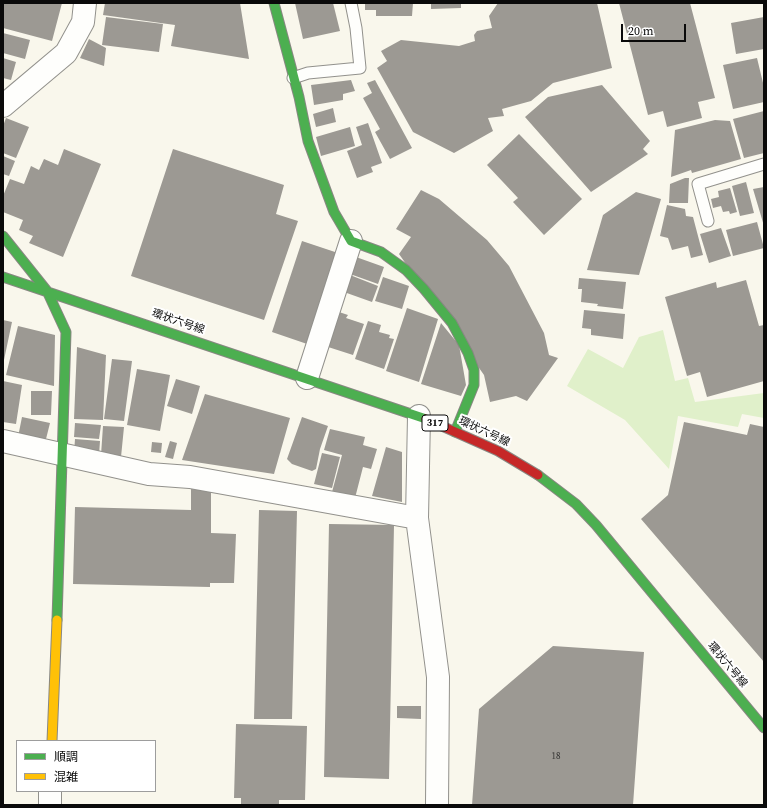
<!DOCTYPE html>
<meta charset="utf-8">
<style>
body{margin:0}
#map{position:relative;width:767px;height:808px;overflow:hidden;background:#f9f7ec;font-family:"Source Serif 4","Noto Sans JP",serif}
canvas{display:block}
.frame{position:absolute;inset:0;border:4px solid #0a0a0a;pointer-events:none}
.legend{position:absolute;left:16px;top:740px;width:140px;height:52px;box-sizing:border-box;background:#fff;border:1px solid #9d9d9d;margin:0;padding:5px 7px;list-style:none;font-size:12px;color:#0a0a0a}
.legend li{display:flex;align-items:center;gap:8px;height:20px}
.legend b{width:20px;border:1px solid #9d9d9d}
.scale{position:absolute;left:621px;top:24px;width:65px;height:18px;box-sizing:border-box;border:2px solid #0a0a0a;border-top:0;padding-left:5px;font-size:12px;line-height:14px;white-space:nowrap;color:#0a0a0a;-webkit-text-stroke:3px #fff;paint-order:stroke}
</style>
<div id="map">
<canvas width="767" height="808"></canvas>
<div class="frame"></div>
<ul class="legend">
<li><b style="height:5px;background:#4caf50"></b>順調</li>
<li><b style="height:5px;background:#ffc107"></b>混雑</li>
</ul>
<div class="scale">20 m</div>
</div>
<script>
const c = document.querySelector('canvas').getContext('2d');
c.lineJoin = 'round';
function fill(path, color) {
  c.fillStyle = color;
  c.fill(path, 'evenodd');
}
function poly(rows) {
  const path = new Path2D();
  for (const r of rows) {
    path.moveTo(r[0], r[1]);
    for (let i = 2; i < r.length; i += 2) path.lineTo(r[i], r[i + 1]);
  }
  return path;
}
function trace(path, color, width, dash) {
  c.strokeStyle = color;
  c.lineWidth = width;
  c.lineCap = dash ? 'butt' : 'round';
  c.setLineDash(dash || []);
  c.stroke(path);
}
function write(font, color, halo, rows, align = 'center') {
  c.font = font + ' "Source Serif 4","Noto Sans JP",serif';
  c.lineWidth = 4;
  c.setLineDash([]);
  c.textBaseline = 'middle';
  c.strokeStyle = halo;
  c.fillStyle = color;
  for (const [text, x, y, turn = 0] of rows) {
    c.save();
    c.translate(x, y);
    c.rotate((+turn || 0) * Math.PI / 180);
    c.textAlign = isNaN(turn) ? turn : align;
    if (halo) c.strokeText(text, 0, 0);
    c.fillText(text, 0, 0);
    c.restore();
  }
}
fill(poly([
 [663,330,675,381,688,378,695,402,764,393,764,418,742,414,738,427,678,416,669,469,625,420,567,386,588,349,623,368,639,337]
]), '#e0f0ca');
fill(poly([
 [3,3,62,3,52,41,3,28],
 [105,3,240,3,249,59,171,46,175,25,103,15],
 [295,3,333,3,340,31,303,39],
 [365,3,413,3,412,16,376,16,376,10,365,10],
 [431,3,461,3,461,8,431,9],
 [498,3,597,3,612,68,553,83,531,101,502,109,504,116,488,118,493,131,454,153,413,132,377,68,387,61,381,51,401,40,459,46,475,41,474,35,477,31,492,28,489,16],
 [619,3,690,3,715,98,698,102,702,118,667,127,663,111,648,115],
 [106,17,163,24,159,52,102,45],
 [764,17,764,49,736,54,731,23],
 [3,33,30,40,25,59,3,53],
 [89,39,106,48,104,66,80,58],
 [3,58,16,62,11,80,3,78],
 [757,58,764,87,764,102,733,109,723,65],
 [351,80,355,91,343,94,343,100,314,105,311,85],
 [375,80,412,148,390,159,375,132,380,129,363,98,372,93,367,83],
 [602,85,650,141,643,149,648,154,591,192,525,117,548,97],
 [333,108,336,122,316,127,313,114],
 [764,111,764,153,744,158,733,119],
 [6,118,29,127,16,158,3,153,3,126],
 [715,120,730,121,741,159,692,173,691,170,671,177,675,130],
 [368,123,382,163,371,167,373,172,357,178,347,151,362,145,356,127],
 [350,127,355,146,321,156,316,137],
 [519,134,582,199,544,235,513,202,518,198,487,165],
 [64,149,101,164,63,257,29,243,33,236,19,230,23,220,3,212,3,196,10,179,24,184,31,166,39,170,44,159,58,165],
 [173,149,284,185,276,214,298,221,264,320,131,276],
 [3,156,15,161,9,176,3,174],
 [685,178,689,178,688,203,669,203,670,184],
 [746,182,754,213,740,216,732,186],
 [764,187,764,226,753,189],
 [730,188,737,212,730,214,729,211,723,212,721,206,713,208,711,199,719,197,718,191],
 [421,190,439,199,487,240,509,266,544,333,549,355,558,358,527,401,516,396,490,402,484,375,399,254,411,237,396,229],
 [636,192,661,199,639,275,587,270,603,215],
 [667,205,685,209,686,216,693,217,703,255,691,258,688,246,672,250,668,238,660,236],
 [757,222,764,248,733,256,726,230],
 [721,228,731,256,709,263,700,234],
 [302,241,344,255,313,346,272,332],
 [356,257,384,267,378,284,350,274],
 [350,275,378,286,372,302,344,292],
 [383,277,409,286,402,309,375,301],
 [579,278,626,282,623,309,597,306,598,304,581,302,582,289,578,289],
 [746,280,759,326,764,325,764,381,707,397,700,372,687,376,665,297,716,282,717,288],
 [407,308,438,319,419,382,386,371],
 [584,310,625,314,623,339,591,335,591,329,582,328],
 [336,311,348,315,346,318,364,324,353,355,325,346],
 [3,320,12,322,4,360,3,360],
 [368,321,381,325,379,332,390,335,389,338,394,339,384,369,355,359],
 [441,323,459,345,466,385,461,396,421,384],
 [18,326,55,335,54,386,6,375],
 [77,347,106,355,103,420,74,419],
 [112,359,132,361,124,421,104,419],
 [137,369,170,375,160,431,127,425],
 [176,379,200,386,192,414,167,406],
 [3,381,22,385,16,424,3,422],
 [31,391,52,391,51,415,31,415],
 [205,394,290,418,274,474,182,460],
 [22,417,50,423,45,443,18,437],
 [302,417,328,426,320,449,316,469,312,471,292,464,287,459],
 [684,422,747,435,750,424,764,427,764,662,641,519,668,495],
 [75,423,101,425,99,439,74,437],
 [103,426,124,427,121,457,101,455],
 [330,429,365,437,363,445,377,449,371,469,363,467,355,498,332,492,342,455,324,450],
 [75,439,100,441,99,455,74,453],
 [170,441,177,443,173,459,165,457],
 [152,442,162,443,161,453,151,452],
 [386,447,402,452,402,502,372,496],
 [322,453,340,457,332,488,314,484],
 [191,489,211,490,211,533,236,534,234,583,210,583,210,587,73,584,75,507,191,510],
 [259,510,297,511,292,719,254,719],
 [329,524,394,525,389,779,324,777],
 [553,646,644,652,633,805,472,805,479,709],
 [397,706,421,706,421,719,397,718],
 [236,724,307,726,305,800,279,800,279,805,241,805,241,798,234,798]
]), '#9c9993');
const lane = poly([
 [293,78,308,73,360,68,356,28,351,3],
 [708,221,698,184,764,164]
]);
const street = poly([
 [3,106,66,53,83,22,85,3],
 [307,378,351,241],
 [419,416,417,518,438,677,437,805],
 [3,441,149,474,190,477,417,518],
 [50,805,50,791]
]);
const fast = poly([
 [274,3,299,97,308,141,334,212,351,241,381,252,406,270,424,289,452,323,468,353,474,370,474,385,455,432],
 [3,236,47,291,66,332,57,620],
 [3,277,426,419],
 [538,475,576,504,596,525,764,728]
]);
const slow = poly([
 [52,741,57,620]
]);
const jam = poly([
 [426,419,498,451,538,475]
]);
trace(lane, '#92918c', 13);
trace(street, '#92918c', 24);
trace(fast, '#888782', 11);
trace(slow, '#888782', 11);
trace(jam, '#888782', 11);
trace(lane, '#fefefc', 11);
trace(street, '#fefefc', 22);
trace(fast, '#4caf50', 9);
trace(slow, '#ffc107', 9);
trace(jam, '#c62828', 9);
write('9px', '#2e2e2c', null, [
 ["18",556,757]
]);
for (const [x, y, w] of [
 [435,423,26]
]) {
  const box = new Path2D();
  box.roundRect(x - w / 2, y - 8, w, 16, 3);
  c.fillStyle = '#fff';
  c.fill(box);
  trace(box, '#0a0a0a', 1);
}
write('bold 10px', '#0a0a0a', null, [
 ["317",435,423]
]);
write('11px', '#0a0a0a', '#fff', [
 ["環状六号線",178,322,19],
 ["環状六号線",484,432,25],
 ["環状六号線",727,665,50]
]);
</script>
